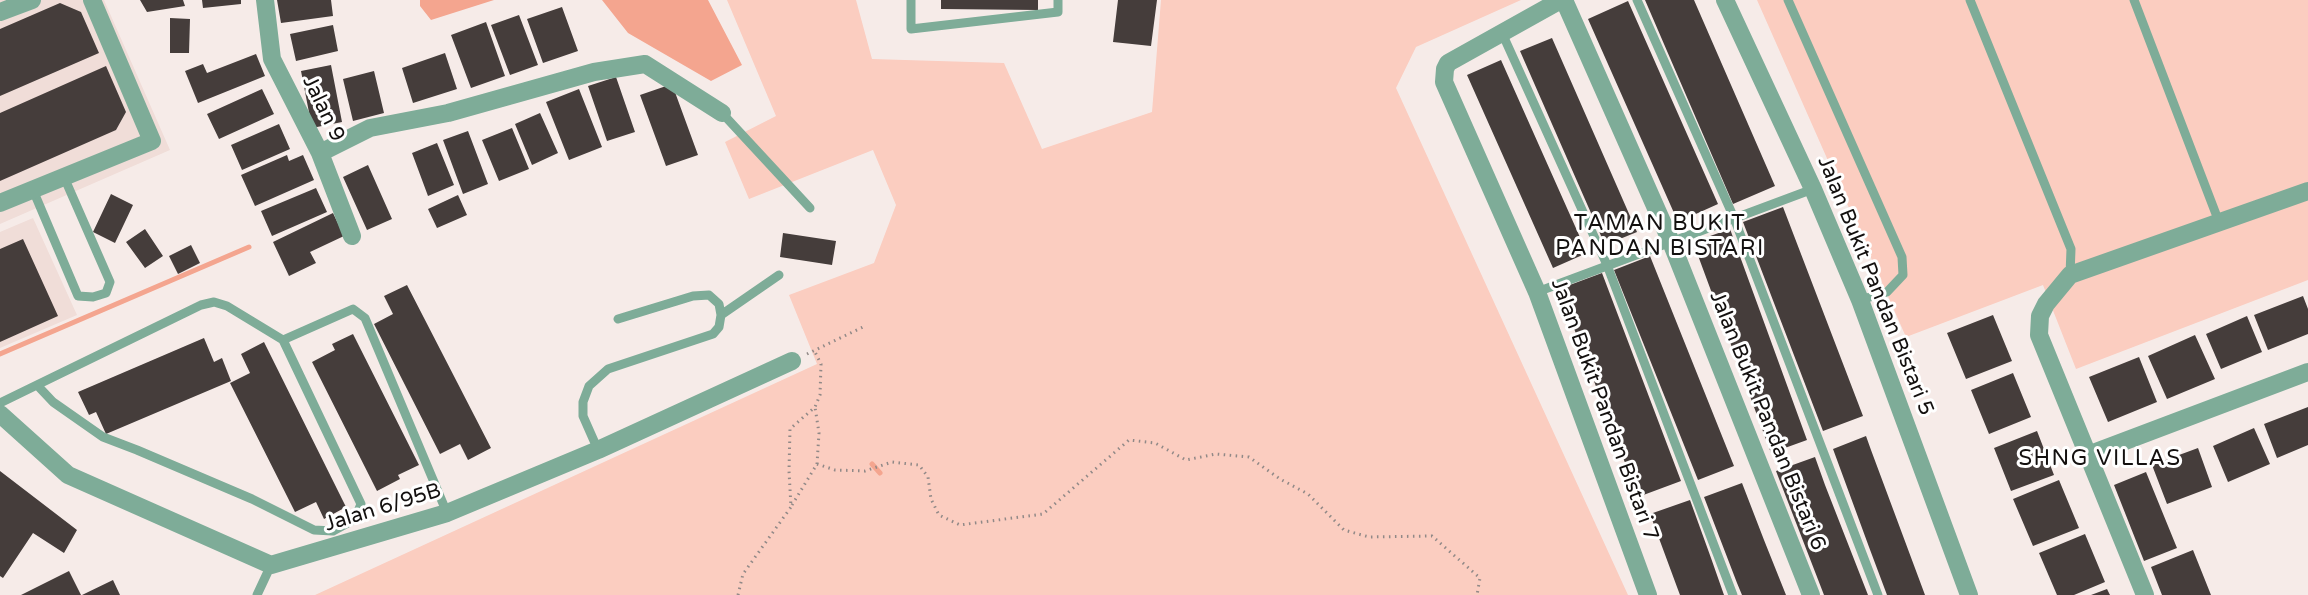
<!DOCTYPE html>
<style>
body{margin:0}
canvas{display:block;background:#f6ebe8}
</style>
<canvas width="2308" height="595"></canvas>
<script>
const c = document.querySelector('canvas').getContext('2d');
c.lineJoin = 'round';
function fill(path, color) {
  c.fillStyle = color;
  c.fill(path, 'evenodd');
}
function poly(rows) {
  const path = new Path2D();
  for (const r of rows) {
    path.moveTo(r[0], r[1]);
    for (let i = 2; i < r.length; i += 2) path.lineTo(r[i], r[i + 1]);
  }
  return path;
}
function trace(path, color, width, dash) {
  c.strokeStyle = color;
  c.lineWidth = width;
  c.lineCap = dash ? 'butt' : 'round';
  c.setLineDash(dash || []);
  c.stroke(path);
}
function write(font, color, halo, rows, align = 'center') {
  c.font = font + ' "Varela Round",sans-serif';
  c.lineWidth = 6;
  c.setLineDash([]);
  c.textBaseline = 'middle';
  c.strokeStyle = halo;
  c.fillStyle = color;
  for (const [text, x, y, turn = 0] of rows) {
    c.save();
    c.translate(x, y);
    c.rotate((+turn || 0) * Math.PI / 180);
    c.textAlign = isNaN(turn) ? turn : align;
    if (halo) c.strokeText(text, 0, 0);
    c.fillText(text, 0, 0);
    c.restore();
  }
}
fill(poly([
 [0,0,104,0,170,150,0,224],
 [33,218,77,315,0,348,0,232]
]), '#f0ddd8');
fill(poly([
 [727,0,856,0,872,59,1004,63,1042,149,1152,112,1161,0,1521,0,1416,47,1396,88,1628,595,315,595,817,364,789,295,874,263,896,205,873,150,749,199,725,142,776,116],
 [1757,0,2308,0,2308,280,2076,369,2043,285,1906,337]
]), '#fbcdc0');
fill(poly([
 [420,0,494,0,431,20,420,6],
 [602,0,708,0,742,65,711,81,628,33]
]), '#f4a58f');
trace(poly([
 [0,354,249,247],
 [872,464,880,473]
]), '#f4a58f', 5);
fill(poly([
 [140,0,183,0,185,6,147,12],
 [202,0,241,0,241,4,203,8],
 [277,0,331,0,333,16,281,23],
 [941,0,1038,0,1038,10,941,9],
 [1118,0,1157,0,1151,46,1113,42],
 [1645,0,1694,0,1775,186,1733,204],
 [1628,1,1718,204,1678,222,1588,19],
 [60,3,81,12,99,53,0,96,0,29],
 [562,7,578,51,543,63,527,19],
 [519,15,538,65,510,75,491,25],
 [170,18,190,19,189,53,170,53],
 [486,22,505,76,471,88,451,35],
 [333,25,338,51,296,61,290,34],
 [1552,38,1637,232,1605,245,1520,51],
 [445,53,457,89,413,103,402,68],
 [256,54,265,76,198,103,185,71,203,64,207,73],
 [1501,60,1587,253,1553,268,1467,75],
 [331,65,342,122,312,128,301,71],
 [106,66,126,112,116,130,0,181,0,113],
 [374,71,384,113,353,121,343,79],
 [616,77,635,132,607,141,588,86],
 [672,84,698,155,666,166,640,95],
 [262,89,274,114,219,139,207,114],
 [579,89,602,147,569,160,546,102],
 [540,113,558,153,532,165,515,124],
 [279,124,290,149,242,170,231,145],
 [512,128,529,169,499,181,482,140],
 [468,131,488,184,463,194,443,140],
 [437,143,454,185,428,196,412,153],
 [287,155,289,161,303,155,314,180,255,206,241,175],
 [368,165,392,219,367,230,343,177],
 [316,188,327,212,272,236,261,211],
 [111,194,133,205,115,243,93,232],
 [458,195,467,215,437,228,428,209],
 [1783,207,1863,416,1823,431,1743,222],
 [333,213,344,236,310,252,316,263,289,276,273,242],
 [145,229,163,256,145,268,126,242],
 [1730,229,1807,440,1771,453,1693,242],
 [783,233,836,241,832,265,780,257],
 [23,239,58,316,0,342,0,249],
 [191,245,200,263,178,274,169,256],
 [1650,256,1734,466,1698,480,1614,270],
 [1602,273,1681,481,1638,497,1559,289],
 [407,285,491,448,468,460,460,444,440,454,374,324,393,314,384,296],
 [2303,296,2308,309,2308,334,2268,350,2254,315],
 [1993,315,2012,361,1966,379,1947,333],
 [2247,316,2262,352,2221,369,2206,334],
 [353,334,419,465,398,475,400,479,377,491,312,362,335,350,332,344],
 [2195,335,2215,379,2167,399,2148,356],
 [204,338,214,362,222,358,231,381,106,434,96,412,89,415,78,392],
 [264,342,346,507,324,519,316,502,295,512,230,383,250,373,241,354],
 [2139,357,2157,402,2108,422,2089,377],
 [2013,373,2031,417,1989,434,1971,390],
 [2308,407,2308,445,2277,458,2264,424],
 [2254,428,2270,464,2228,482,2213,446],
 [2037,431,2054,475,2011,491,1994,448],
 [1866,436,1871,450,1925,595,1887,595,1869,547,1833,449],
 [2198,448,2212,487,2167,504,2152,465],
 [1815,457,1825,485,1868,595,1824,595,1776,471],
 [0,471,77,530,64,553,33,533,3,578,0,576],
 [2146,472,2177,548,2144,561,2114,485],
 [2059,480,2079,528,2033,546,2013,499],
 [1742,483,1764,540,1786,595,1742,595,1737,583,1704,497],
 [1690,500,1711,558,1724,595,1680,595,1677,587,1650,514],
 [2085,534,2105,582,2074,595,2057,595,2039,553],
 [2193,550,2211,595,2162,595,2151,567],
 [69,571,81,595,21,595],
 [113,580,120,595,82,595],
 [2107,589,2110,595,2091,595]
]), '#453d3b');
trace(poly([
 [807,354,863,327],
 [817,464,835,470,865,471,892,462,919,465,928,477,931,499,939,515,960,525,1043,514,1129,440,1155,443,1186,460,1216,454,1249,457,1280,479,1308,494,1344,530,1369,537,1432,536,1480,578,1477,595],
 [792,505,817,464,819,433,815,407],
 [738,595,743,574,791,507,789,471,790,429,815,407,820,395,821,364,814,350]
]), '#918987', 3, [1.5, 4.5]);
trace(poly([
 [911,0,911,29,1058,12,1058,0],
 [1637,0,1734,218,1878,595],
 [1788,0,1902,257,1903,275,1887,292,1860,300],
 [1970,0,2071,249,2070,275],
 [2134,0,2219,222],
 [1502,33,1607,265,1733,595],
 [722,113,810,208],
 [33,190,78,296,93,297,106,293,110,282,64,177],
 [1537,292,1813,189],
 [721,315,779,275],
 [37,385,53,402,103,437,137,450,252,499,314,530,333,531,355,519,361,504,283,340],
 [0,403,201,305,214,302,227,306,283,340,353,309,365,318,447,513],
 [598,450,583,416,583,402,589,386,608,369,713,334,719,327,721,315,719,304,709,295,693,296,618,319],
 [257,595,271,565]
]), '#7eac98', 9);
trace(poly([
 [265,0,272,59,320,153,352,236],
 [1561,0,1448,63,1445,69,1444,82,1537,292,1648,595],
 [1564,0,1671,242,1811,595],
 [1725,0,1813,189,1860,300,1969,595],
 [0,12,32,0],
 [320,153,370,128,448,113,594,72,645,64,722,113],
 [0,203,152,141,92,0],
 [0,414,68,475,271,565,447,513,598,450,792,361],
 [2088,455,2308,372],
 [2145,595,2039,335,2040,316,2046,304,2070,275,2308,191]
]), '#7eac98', 18);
write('21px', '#13100f', '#fff', [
 ["Jalan 9",323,109,64],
 ["Jalan Bukit Pandan Bistari 5",1875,286,68],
 ["Jalan Bukit Pandan Bistari 7",1604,410,70],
 ["Jalan Bukit Pandan Bistari 6",1767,421,68],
 ["Jalan 6/95B",383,508,-17]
]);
c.letterSpacing = '1.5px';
write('22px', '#13100f', '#fff', [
 ["TAMAN BUKIT",1660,224],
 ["PANDAN BISTARI",1660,249],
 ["SHNG VILLAS",2100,459]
]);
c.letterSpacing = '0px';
</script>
